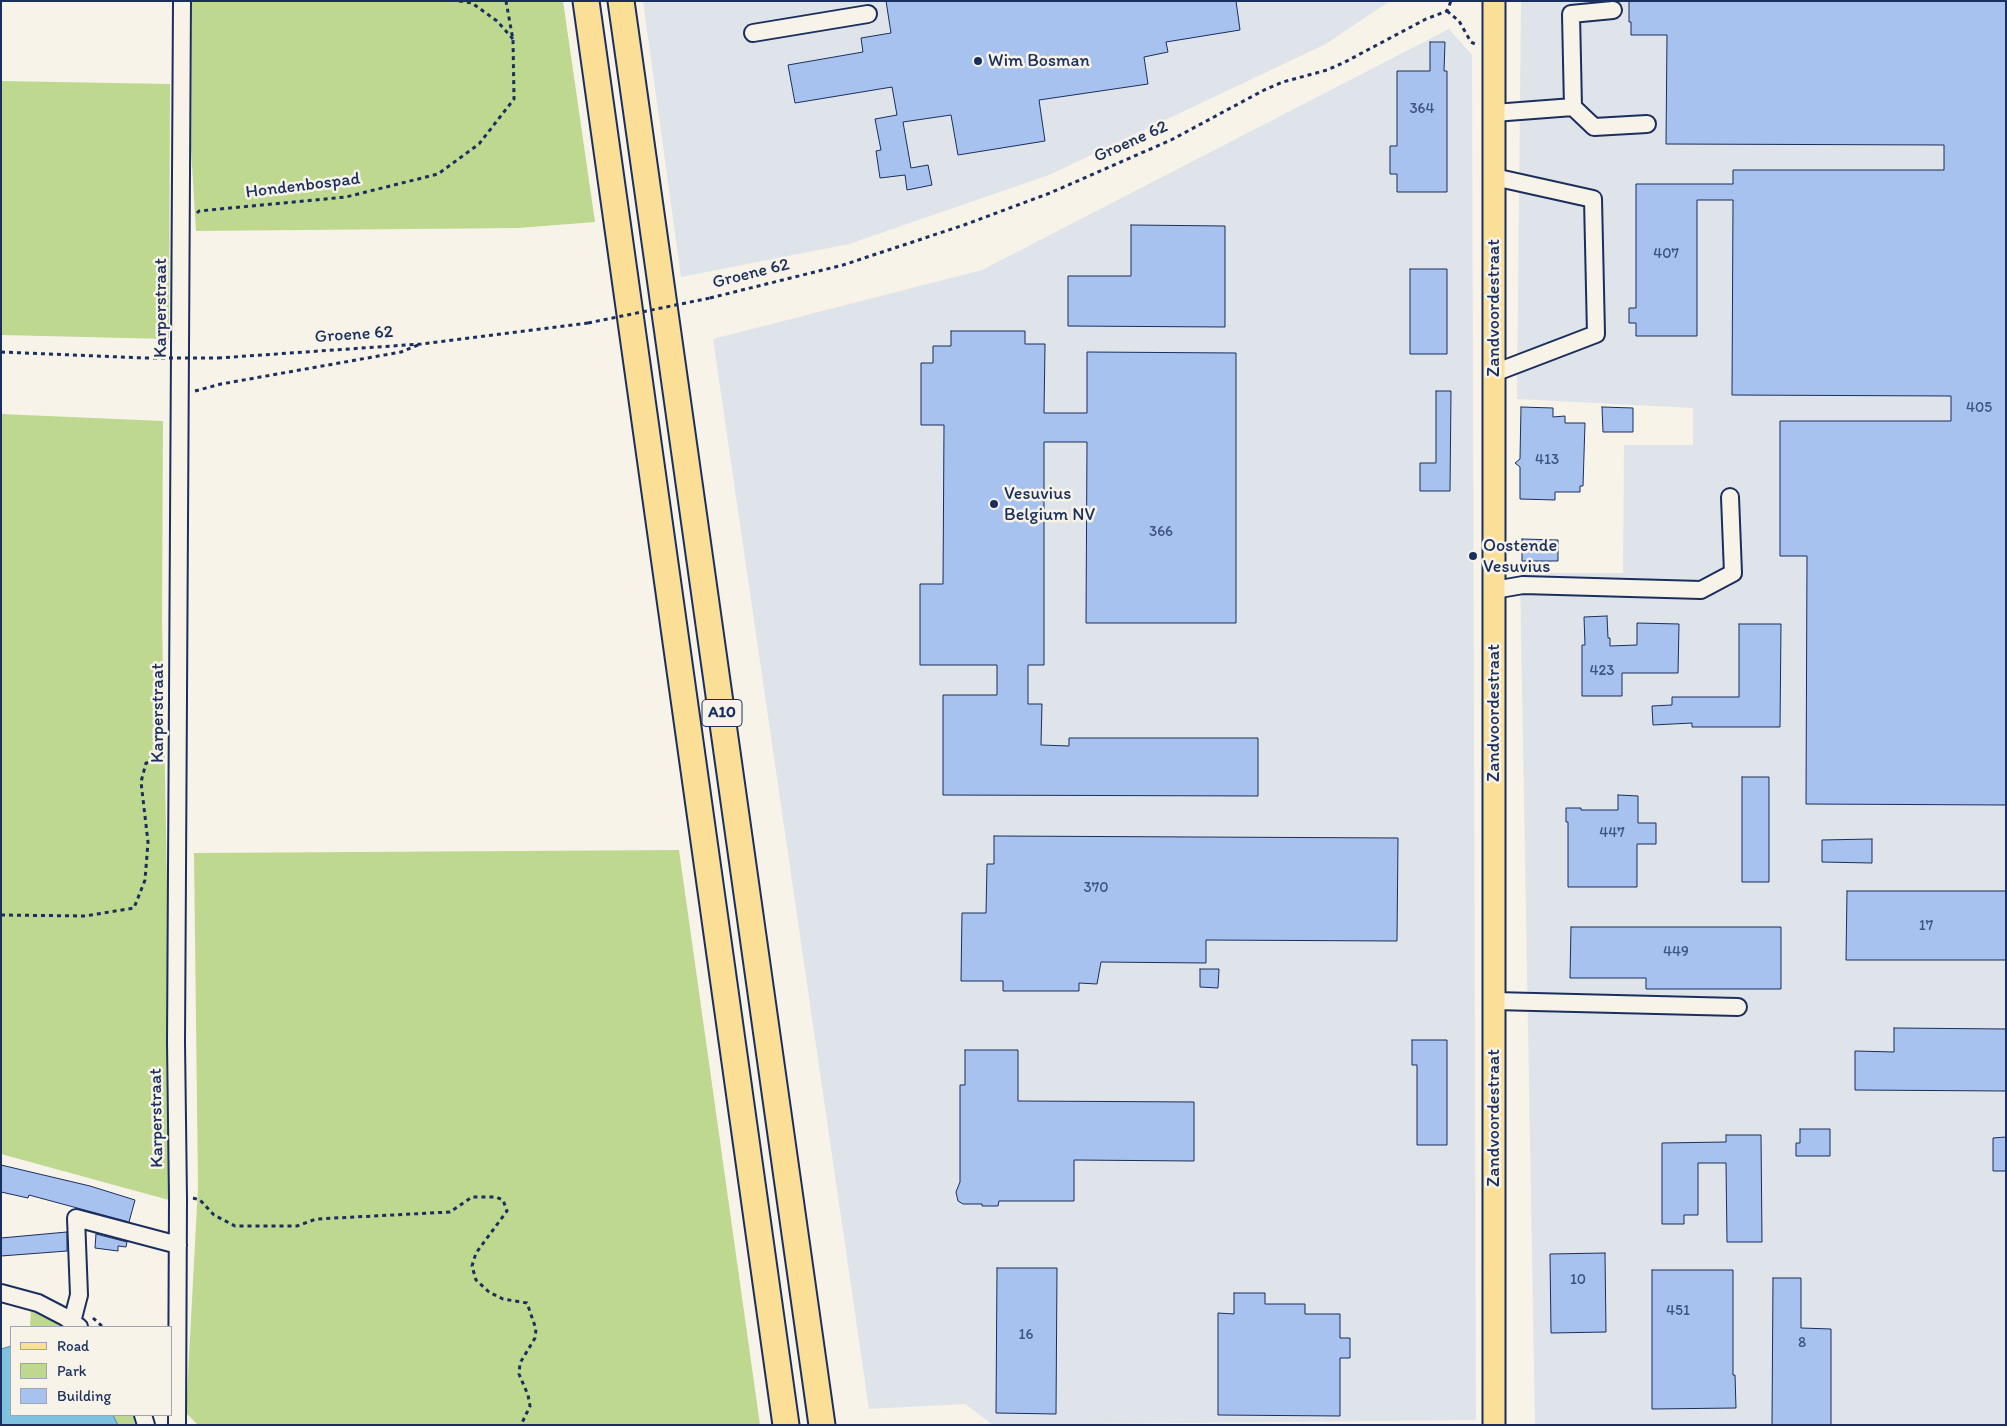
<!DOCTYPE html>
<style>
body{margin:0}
#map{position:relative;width:2007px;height:1426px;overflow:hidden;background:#f7f3e8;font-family:Itim,sans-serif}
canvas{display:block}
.frame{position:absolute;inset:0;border:2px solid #1b2f5e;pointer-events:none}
.legend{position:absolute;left:10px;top:1326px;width:162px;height:90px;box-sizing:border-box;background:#f7f3e8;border:1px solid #9fa5b1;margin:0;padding:6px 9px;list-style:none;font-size:15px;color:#1b2f5e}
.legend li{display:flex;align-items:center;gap:10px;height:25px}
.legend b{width:25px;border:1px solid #9fa5b1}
</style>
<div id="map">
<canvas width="2007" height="1426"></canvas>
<div class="frame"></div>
<ul class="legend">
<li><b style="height:6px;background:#fbdf96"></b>Road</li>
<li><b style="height:14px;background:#bed88f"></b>Park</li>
<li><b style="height:14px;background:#a7c2ef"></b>Building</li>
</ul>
</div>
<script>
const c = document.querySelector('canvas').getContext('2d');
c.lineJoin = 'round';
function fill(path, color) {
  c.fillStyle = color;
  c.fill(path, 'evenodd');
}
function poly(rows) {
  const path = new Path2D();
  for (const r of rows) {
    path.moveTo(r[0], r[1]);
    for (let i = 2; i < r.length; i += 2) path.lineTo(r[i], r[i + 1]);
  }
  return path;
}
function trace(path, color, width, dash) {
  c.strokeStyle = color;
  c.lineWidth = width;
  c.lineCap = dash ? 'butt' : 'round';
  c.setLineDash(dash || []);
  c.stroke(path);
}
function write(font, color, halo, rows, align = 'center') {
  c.font = font + ' Itim,sans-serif';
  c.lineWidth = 5;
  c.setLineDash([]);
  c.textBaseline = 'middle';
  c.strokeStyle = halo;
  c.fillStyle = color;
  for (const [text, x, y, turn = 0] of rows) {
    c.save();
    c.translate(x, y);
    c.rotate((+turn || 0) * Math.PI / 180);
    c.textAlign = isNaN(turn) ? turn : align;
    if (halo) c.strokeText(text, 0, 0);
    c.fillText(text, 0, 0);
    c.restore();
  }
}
fill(poly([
 [643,1,1390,1,1326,44,1049,175,849,244,681,277],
 [1521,1,2006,1,2006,1425,1535,1425,1520,573,1623,573,1624,445,1693,445,1693,408,1517,399],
 [1449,29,1472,55,1476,1420,993,1425,965,1404,869,1409,713,339,982,270]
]), '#dfe4ea');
fill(poly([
 [192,1,563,1,595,222,518,228,196,231,191,149],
 [1,81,170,84,169,339,1,335],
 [1,414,163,421,162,619,168,935,169,1200,1,1154],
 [679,850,760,1425,198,1425,186,1413,198,1187,194,853],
 [31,1311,57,1324,62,1327,30,1327],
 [113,1415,134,1415,133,1416,135,1425,118,1425]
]), '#bed88f');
const water = poly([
 [11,1346,11,1415,113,1415,118,1425,1,1425,1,1349,11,1346]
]);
fill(water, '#7fc2df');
trace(water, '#5787ab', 1);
const building = poly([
 [886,1,1236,1,1240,30,1166,42,1168,52,1144,57,1148,84,1039,100,1045,141,958,155,951,115,903,122,911,168,928,165,932,185,907,190,905,175,880,178,876,151,881,150,875,119,897,115,892,87,795,103,788,65,863,52,861,38,891,33,886,1],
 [1629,1,2006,1,2006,805,1806,804,1807,556,1780,556,1780,421,1951,421,1951,396,1732,395,1733,200,1697,200,1697,336,1636,336,1636,323,1629,323,1629,308,1636,308,1636,184,1733,184,1733,170,1944,170,1944,145,1666,144,1667,35,1631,35,1631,22,1629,22,1629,1],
 [1430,42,1445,42,1444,71,1447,71,1447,192,1397,192,1397,174,1390,174,1390,146,1397,146,1397,71,1430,71,1430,42],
 [1131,225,1225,226,1225,327,1068,326,1068,276,1131,276,1131,225],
 [1410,269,1447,269,1447,354,1410,354,1410,269],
 [951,331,1025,331,1025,344,1045,344,1044,413,1087,413,1087,352,1236,353,1236,623,1086,623,1087,442,1044,442,1044,665,1028,665,1028,704,1042,704,1041,745,1069,746,1069,738,1258,738,1258,796,943,795,943,695,997,695,997,665,920,665,920,584,943,584,944,425,921,425,921,363,933,363,933,346,951,346,951,331],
 [1436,391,1451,391,1450,491,1420,491,1420,463,1436,463,1436,391],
 [1521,407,1553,408,1553,417,1565,416,1565,423,1585,423,1583,486,1580,486,1580,492,1555,492,1555,500,1520,499,1520,467,1515,463,1520,459,1521,407],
 [1602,407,1633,408,1633,432,1603,432,1602,407],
 [1522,539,1558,540,1558,561,1522,561,1522,539],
 [1607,616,1608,638,1610,638,1610,646,1637,645,1637,623,1679,624,1678,673,1622,673,1622,696,1582,696,1582,645,1585,645,1584,617,1607,616],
 [1739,624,1781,624,1780,727,1692,727,1692,723,1653,725,1652,706,1672,705,1672,697,1739,697,1739,624],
 [1742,777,1769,777,1769,882,1742,882,1742,777],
 [1618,795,1638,796,1638,823,1656,823,1656,844,1637,844,1637,887,1568,887,1568,822,1566,822,1566,808,1581,808,1581,810,1618,810,1618,795],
 [994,836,1398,838,1397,941,1206,940,1206,963,1101,962,1097,984,1079,983,1079,991,1003,991,1003,981,961,981,962,913,986,913,987,864,994,864,994,836],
 [1872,839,1872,863,1822,862,1822,840,1872,839],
 [1847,891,2006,891,2006,960,1846,960,1847,891],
 [1571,927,1781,927,1781,989,1646,989,1646,978,1570,978,1571,927],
 [1200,969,1219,969,1218,988,1200,987,1200,969],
 [1894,1028,2006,1029,2006,1091,1855,1090,1855,1051,1894,1052,1894,1028],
 [1412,1040,1447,1040,1447,1145,1417,1145,1417,1065,1412,1065,1412,1040],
 [965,1050,1018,1050,1018,1101,1194,1102,1194,1161,1074,1160,1074,1201,999,1201,998,1206,982,1206,982,1204,963,1204,958,1201,956,1192,960,1182,960,1085,965,1085,965,1050],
 [1800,1129,1830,1129,1830,1156,1796,1156,1796,1143,1800,1143,1800,1129],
 [1726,1135,1761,1135,1762,1242,1727,1242,1726,1163,1698,1163,1698,1215,1684,1215,1684,1224,1662,1224,1662,1143,1726,1142,1726,1135],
 [2006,1137,2006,1171,1993,1171,1993,1138,2006,1137],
 [1,1165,90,1186,135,1200,129,1222,29,1195,28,1198,1,1192,1,1165],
 [67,1232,67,1251,1,1256,1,1238,67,1232],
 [96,1234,127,1242,126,1247,118,1246,118,1251,95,1248,96,1234],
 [1605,1253,1606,1332,1551,1333,1550,1254,1605,1253],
 [997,1268,1057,1268,1056,1414,996,1413,997,1268],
 [1652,1270,1733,1270,1733,1375,1735,1375,1736,1408,1652,1409,1652,1270],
 [1773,1278,1801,1278,1801,1328,1831,1329,1831,1425,1772,1425,1773,1278],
 [1234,1293,1265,1293,1265,1304,1305,1304,1305,1314,1340,1314,1340,1338,1350,1338,1350,1358,1340,1358,1340,1416,1218,1415,1218,1313,1234,1314,1234,1293]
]);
fill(building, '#a7c2ef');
trace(building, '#1b2f5e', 1);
const minor = poly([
 [753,33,868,14],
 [1573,107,1594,127,1647,124],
 [1494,113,1573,107,1571,14,1613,10],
 [1494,373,1596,334,1593,199,1494,177],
 [1494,590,1523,585,1701,590,1733,573,1730,497],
 [1494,1001,1738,1007],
 [1,1293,38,1303,65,1317,79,1327],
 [72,1322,79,1295,76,1218,178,1245],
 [143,1415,146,1425],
 [177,1425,178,1199,176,1042,182,1]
]);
const major = poly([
 [1494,1425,1494,1]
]);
const highway = poly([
 [586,1,786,1425],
 [621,1,822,1425]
]);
trace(minor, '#1b2f5e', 20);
trace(major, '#1b2f5e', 25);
trace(highway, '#1b2f5e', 29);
trace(poly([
 [459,1,472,3,497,21,513,39],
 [1447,11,1459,21,1471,42,1475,44],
 [197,213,199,211,346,197,438,174,479,144,514,99,513,40,506,1],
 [710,298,843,265,964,225,1050,193,1171,140,1266,89,1283,82,1327,70,1345,62,1426,19,1447,11,1451,1],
 [1,352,145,358],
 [218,358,421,344,588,323],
 [195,391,221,384,401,352,418,345],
 [1,915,85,916,134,908,145,880,148,842,141,782,146,763,163,761],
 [193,1198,200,1200,214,1215,235,1226,297,1226,316,1219,450,1212,472,1197,496,1197,503,1200,507,1211,476,1253,472,1266,476,1280,489,1292,503,1299,527,1303,536,1329,535,1338,520,1363,519,1374,528,1395,530,1406,521,1425],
 [93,1318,103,1327]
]), '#1b2f5e', 3, [4, 4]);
trace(minor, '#f7f3e8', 16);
trace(major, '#fbdf96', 21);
trace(highway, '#fbdf96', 25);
trace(poly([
 [588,323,710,298],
 [145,358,218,358]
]), '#1b2f5e', 3, [4, 4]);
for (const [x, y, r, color] of [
 [978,61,5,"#1b2f5e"],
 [994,504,5,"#1b2f5e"],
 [1473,556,5,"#1b2f5e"]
]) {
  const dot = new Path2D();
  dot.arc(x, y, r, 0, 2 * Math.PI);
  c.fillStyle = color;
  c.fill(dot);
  trace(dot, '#f7f3e8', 2);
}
write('15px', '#3e5482', null, [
 ["364",1422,109],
 ["407",1666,254],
 ["405",1979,408],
 ["413",1547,460],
 ["366",1161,532],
 ["423",1602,671],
 ["447",1612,833],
 ["370",1096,888],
 ["17",1926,926],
 ["449",1676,952],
 ["10",1578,1280],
 ["451",1678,1311],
 ["16",1026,1335],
 ["8",1802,1343]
]);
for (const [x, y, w] of [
 [722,713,40]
]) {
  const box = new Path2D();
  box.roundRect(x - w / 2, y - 13.5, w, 27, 4);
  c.fillStyle = '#f7f3e8';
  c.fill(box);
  trace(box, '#1b2f5e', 1);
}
write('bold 16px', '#1b2f5e', null, [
 ["A10",722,713]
]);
write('18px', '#1b2f5e', '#f7f3e8', [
 ["Wim Bosman",988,61],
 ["Vesuvius",1004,494],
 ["Belgium NV",1004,515],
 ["Oostende",1483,546],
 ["Vesuvius",1483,567]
], 'left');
write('18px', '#1b2f5e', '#f7f3e8', [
 ["Groene 62",1131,142,-24],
 ["Hondenbospad",303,186,-7],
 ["Groene 62",751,274,-14],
 ["Karperstraat",161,308,-90],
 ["Zandvoordestraat",1494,308,-90],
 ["Groene 62",354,335,-4],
 ["Karperstraat",158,713,-90],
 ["Zandvoordestraat",1494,713,-90],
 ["Karperstraat",157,1118,-91],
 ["Zandvoordestraat",1494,1118,-90]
]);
</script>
